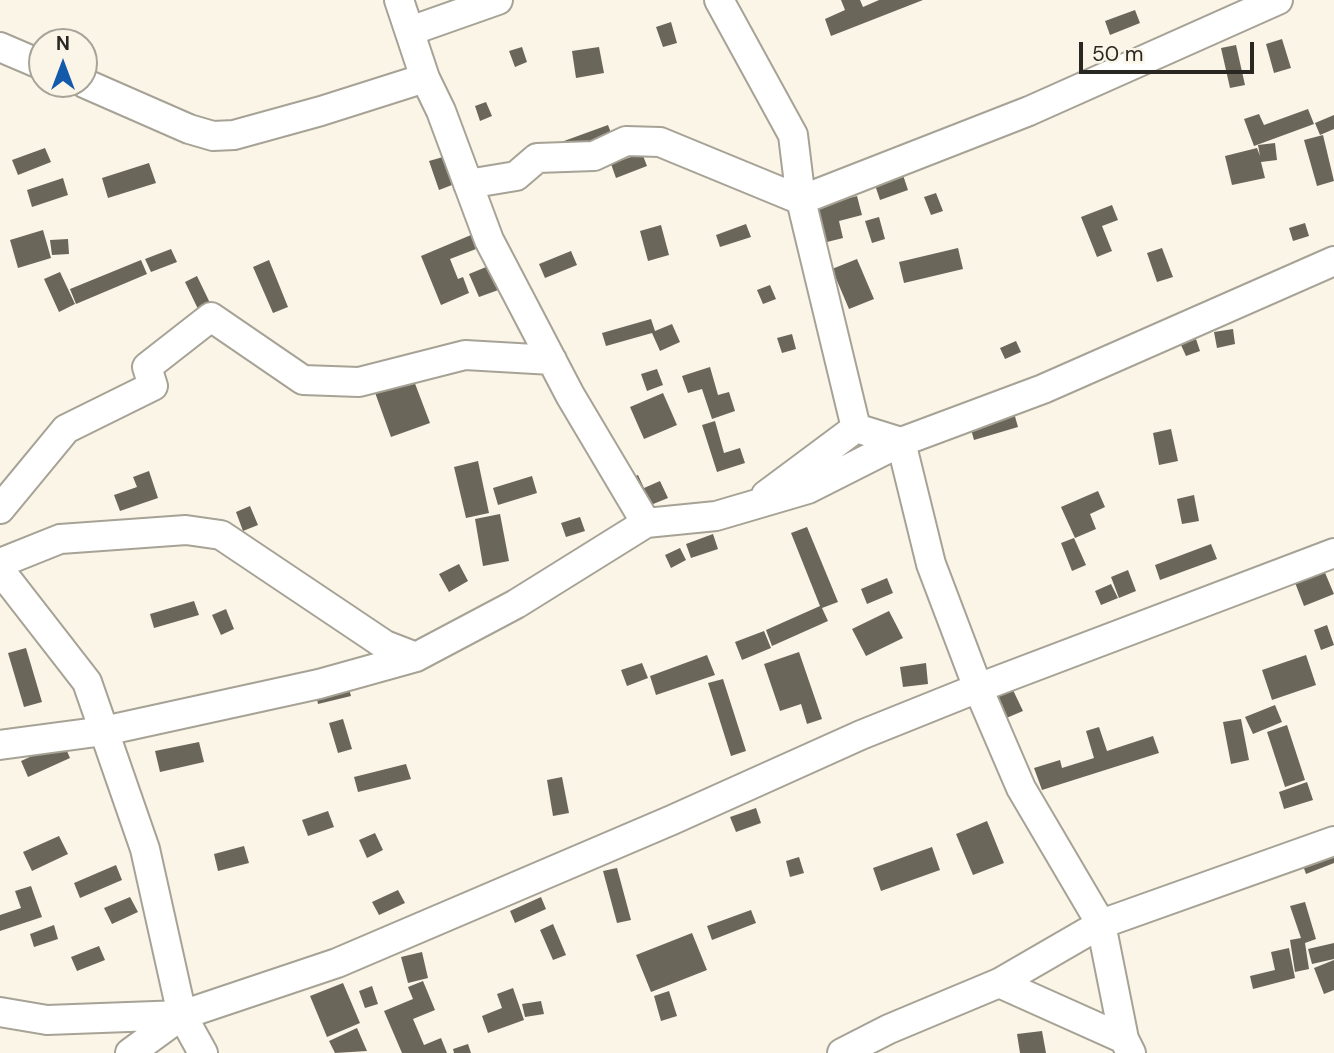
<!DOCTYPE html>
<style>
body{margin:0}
#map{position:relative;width:1334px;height:1053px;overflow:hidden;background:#faf5e7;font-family:"DM Sans",sans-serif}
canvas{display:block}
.north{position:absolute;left:28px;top:28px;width:70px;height:70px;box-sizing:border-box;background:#faf5e7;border:2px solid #a6a398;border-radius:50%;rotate:0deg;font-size:19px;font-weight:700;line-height:28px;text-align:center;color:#292722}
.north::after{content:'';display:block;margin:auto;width:24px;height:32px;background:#145aaa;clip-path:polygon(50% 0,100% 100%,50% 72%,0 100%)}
.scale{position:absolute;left:1079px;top:42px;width:175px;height:32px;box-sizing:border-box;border:4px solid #292722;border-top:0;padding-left:9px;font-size:21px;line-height:24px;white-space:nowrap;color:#292722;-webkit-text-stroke:5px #faf5e7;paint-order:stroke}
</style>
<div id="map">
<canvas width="1334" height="1053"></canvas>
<div class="north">N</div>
<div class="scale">50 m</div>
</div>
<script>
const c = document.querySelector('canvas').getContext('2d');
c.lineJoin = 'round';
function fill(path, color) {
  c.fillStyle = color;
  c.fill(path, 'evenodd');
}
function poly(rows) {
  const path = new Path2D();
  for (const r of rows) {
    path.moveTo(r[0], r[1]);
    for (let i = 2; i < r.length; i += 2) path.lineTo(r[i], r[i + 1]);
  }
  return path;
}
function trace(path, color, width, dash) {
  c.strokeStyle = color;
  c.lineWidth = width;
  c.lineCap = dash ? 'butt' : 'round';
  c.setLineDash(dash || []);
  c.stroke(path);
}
fill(poly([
 [841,0,860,0,863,7,879,0,923,0,831,36,825,19,845,10],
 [1135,10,1140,23,1110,35,1105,21],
 [671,22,677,43,663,47,656,27],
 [1282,39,1291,68,1274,73,1266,44],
 [1236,45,1245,85,1230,88,1221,48],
 [522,47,527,62,515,67,509,51],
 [599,47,604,73,576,78,572,51],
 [486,102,492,116,480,121,475,106],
 [1308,109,1314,124,1254,146,1244,119,1259,114,1264,125],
 [1334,115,1334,129,1320,135,1315,123],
 [608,125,613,138,558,158,553,145],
 [1323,135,1334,181,1317,186,1304,140],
 [1275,143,1277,160,1261,162,1265,178,1232,185,1225,156,1257,148,1260,156,1258,145],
 [45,148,51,162,18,175,12,160],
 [642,153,647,166,616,178,611,164],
 [443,157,452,185,439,190,429,161],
 [149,163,156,183,108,198,102,178],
 [903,175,908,190,880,200,875,185],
 [63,178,68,195,32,207,27,190],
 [936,193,943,211,931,215,924,197],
 [857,196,862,215,839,221,843,238,823,243,814,207],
 [1112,205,1118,220,1102,226,1112,251,1097,257,1081,217],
 [879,217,885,239,872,243,865,221],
 [1305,223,1309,236,1293,241,1289,228],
 [746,224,751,237,720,247,716,235],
 [661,225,669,255,648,261,640,231],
 [43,230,51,258,18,268,10,240],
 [471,235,476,249,450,259,458,279,463,277,469,293,441,305,421,256],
 [68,239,69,254,52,255,50,240],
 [958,248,963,269,904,283,899,262],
 [1162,248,1173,277,1157,282,1147,253],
 [171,249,177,262,151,272,145,259],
 [571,251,577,265,545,278,539,264],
 [857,259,874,299,849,309,832,269],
 [141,260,147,274,76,304,70,289],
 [269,260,288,307,273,313,253,267],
 [491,265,501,289,479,297,469,274],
 [60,272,75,304,59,312,44,279],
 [197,276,210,303,198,309,185,282],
 [770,285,776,299,763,304,757,290],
 [651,319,655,331,672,324,680,342,660,351,652,333,606,346,602,333],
 [1233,329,1235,344,1217,348,1214,332],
 [792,334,796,349,782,353,777,338],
 [1196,339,1200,351,1186,356,1181,345],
 [1016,341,1021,352,1005,359,1000,348],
 [710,367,718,395,729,392,735,411,712,419,702,389,688,393,682,376],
 [657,369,663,385,647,391,641,374],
 [411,373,430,423,391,437,373,387],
 [663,393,677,425,644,439,630,407],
 [1014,413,1018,427,974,440,970,426],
 [715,421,724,453,740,448,745,463,717,472,702,425],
 [1171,429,1178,461,1159,465,1153,433],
 [478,461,489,513,466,518,454,467],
 [149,471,158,498,120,511,114,495,137,487,133,477],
 [638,475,644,488,660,481,668,498,636,511,623,481],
 [532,476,537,493,498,505,493,488],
 [1098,491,1105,507,1090,514,1096,529,1075,538,1061,507],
 [1194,495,1199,521,1182,524,1177,499],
 [250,506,258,525,243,531,236,512],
 [500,514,509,561,483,566,475,519],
 [580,517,585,531,566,537,561,523],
 [807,527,838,602,822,608,828,621,772,646,766,630,820,606,791,533],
 [713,534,718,549,691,558,686,544],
 [1074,538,1086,565,1072,571,1061,543],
 [1211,544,1217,559,1160,580,1155,565],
 [680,548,686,560,671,568,665,555],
 [459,564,468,581,449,592,439,574],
 [1323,568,1334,594,1304,606,1294,580],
 [1128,570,1136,591,1119,598,1111,577],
 [887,578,893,593,867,604,861,589],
 [1111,584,1118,598,1101,605,1095,591],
 [194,601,199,615,154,628,150,614],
 [226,609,234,629,221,635,212,615],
 [889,611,903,638,866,656,852,629],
 [1327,625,1334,645,1321,650,1314,630],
 [764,631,771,648,742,660,735,642],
 [26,648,42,702,24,707,8,653],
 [799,652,822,719,807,724,801,704,780,711,764,664],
 [707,655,715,675,656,695,650,676],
 [1306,655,1316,685,1272,700,1262,670],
 [642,663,648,678,627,686,621,670],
 [926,663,928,684,903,687,900,667],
 [723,679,746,751,731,756,708,683],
 [347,682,351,696,318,704,315,690],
 [1012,688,1023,711,1004,719,993,696],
 [1275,705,1282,722,1253,734,1245,717],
 [343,719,352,749,338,753,329,723],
 [1241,719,1249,760,1231,764,1223,722],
 [1287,725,1305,780,1285,787,1267,732],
 [1099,727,1107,751,1153,736,1159,753,1042,790,1034,768,1060,760,1062,768,1094,758,1086,731],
 [63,742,70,758,28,777,21,761],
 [199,742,204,762,160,772,155,751],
 [406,764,411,779,358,792,354,777],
 [562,777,569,813,553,816,547,780],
 [1307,782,1313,800,1284,809,1279,792],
 [756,808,761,823,736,832,730,817],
 [328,811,334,827,308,836,302,820],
 [987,821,1004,863,973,875,956,834],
 [375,833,383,850,367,858,359,840],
 [59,836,68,854,32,871,23,852],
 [244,846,249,863,218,871,214,854],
 [932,847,940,870,881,891,873,868],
 [1334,847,1334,863,1306,874,1301,860],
 [799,857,804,873,790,877,786,861],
 [116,865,122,880,80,898,74,883],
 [617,868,631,920,617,923,603,871],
 [31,886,42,917,0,931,0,915,21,908,15,891],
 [398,890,405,903,379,915,372,902],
 [130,897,138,912,112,924,104,908],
 [541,897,546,909,515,923,510,911],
 [1305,902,1316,939,1305,943,1309,969,1295,972,1290,940,1301,938,1290,906],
 [751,910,756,923,712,940,707,926],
 [553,924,566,955,553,960,540,930],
 [54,925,58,939,34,947,30,934],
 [692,933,707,970,651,992,636,955],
 [1334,943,1334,959,1312,964,1308,949],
 [99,946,105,960,77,971,71,957],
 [1289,948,1295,978,1253,989,1250,976,1275,970,1271,952],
 [422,952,428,978,408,983,401,957],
 [1334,960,1334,990,1324,994,1314,968],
 [423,981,435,1010,413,1019,424,1045,441,1038,447,1053,402,1053,384,1011,413,999,408,987],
 [343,983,360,1023,327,1037,310,996],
 [372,986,378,1004,365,1008,359,991],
 [513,988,524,1020,488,1033,482,1016,502,1008,497,994],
 [669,991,677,1016,661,1021,654,996],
 [541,1001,544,1014,525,1017,522,1004],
 [357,1028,367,1051,335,1053,329,1041],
 [1042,1031,1046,1053,1020,1053,1017,1034],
 [468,1044,471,1053,454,1053,453,1049]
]), '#6a665a');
const minor = poly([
 [399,0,425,78,441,111,489,240,570,395,646,523],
 [719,0,793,135,801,200,856,428,901,442],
 [410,31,498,0],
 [0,47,42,65],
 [84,83,189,129,213,136,234,135,321,111,425,78],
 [468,184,516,176,537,158,594,156,626,141,660,142,801,200,1029,111,1278,0],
 [901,442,931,564,978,688,1021,788,1101,924,1124,1039,1131,1053],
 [766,495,856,428],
 [0,509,66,429,153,386,147,367,211,317,303,380,359,382,465,355,552,360],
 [0,563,60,539,186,530,221,535,385,645,416,657],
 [0,570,87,682,145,849,182,1015,203,1053],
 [0,745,104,731,319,684,416,657,516,604,646,523,716,516,808,489,901,442,1043,389,1334,261],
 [999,983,1124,1039],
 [0,1012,47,1020,182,1015,337,963,672,820,861,735,978,688,1334,553],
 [130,1053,182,1015],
 [842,1053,889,1029,999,983,1101,924,1334,841]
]);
trace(minor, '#a6a295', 32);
trace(minor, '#fff', 28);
</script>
